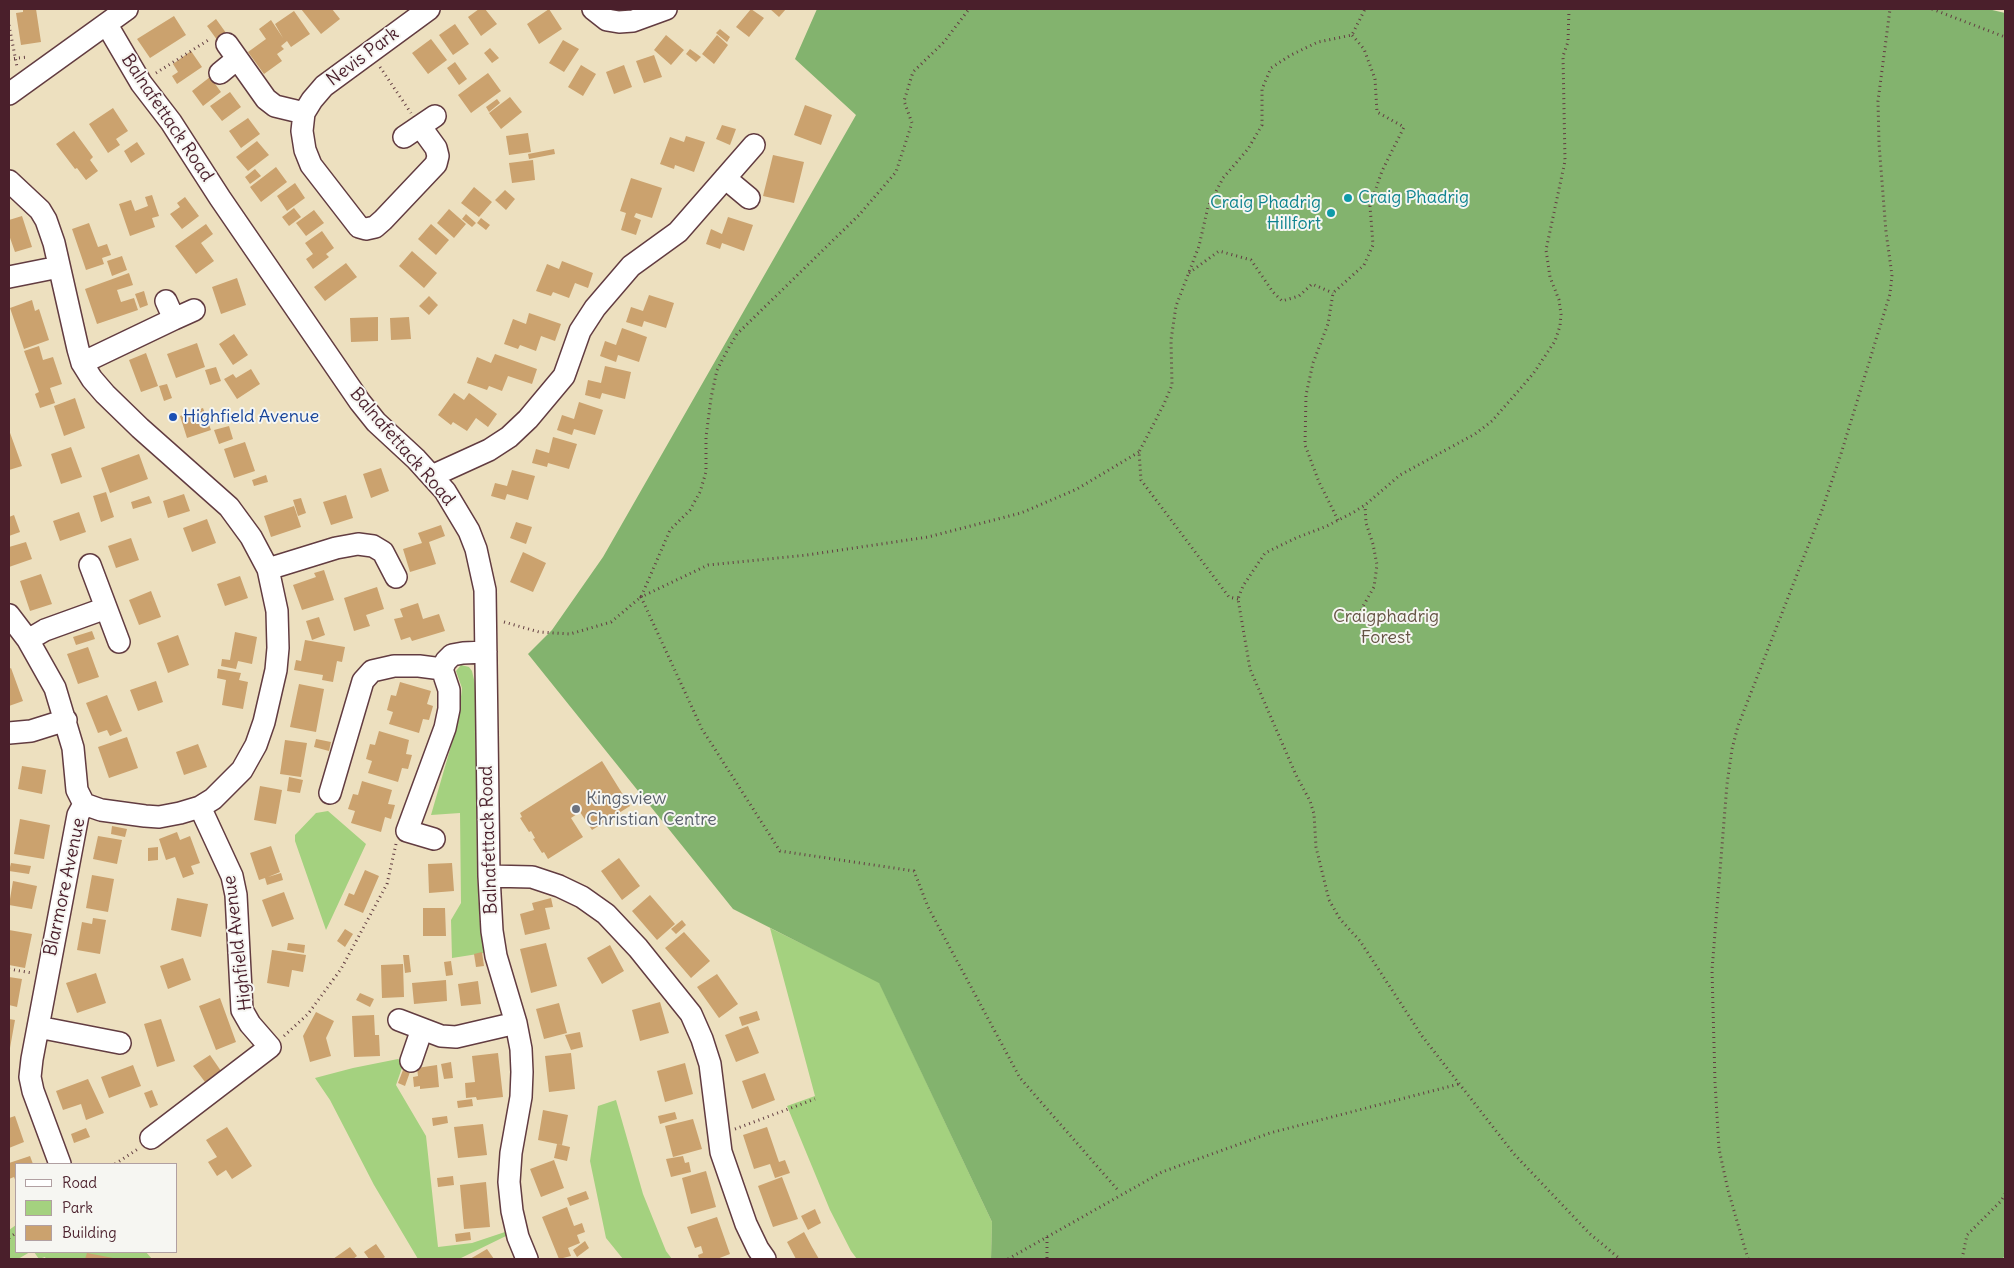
<!DOCTYPE html>
<style>
body{margin:0}
#map{position:relative;width:2014px;height:1268px;overflow:hidden;background:#ede0bf;font-family:Delius,sans-serif}
canvas{display:block}
.frame{position:absolute;inset:0;border:10px solid #4a1f2b;pointer-events:none}
.legend{position:absolute;left:15px;top:1163px;width:162px;height:90px;box-sizing:border-box;background:#f6f6f2;border:1px solid #b1a0a2;margin:0;padding:6px 9px;list-style:none;font-size:15px;color:#4a1f2b}
.legend li{display:flex;align-items:center;gap:10px;height:25px}
.legend b{width:25px;border:1px solid #b1a0a2}
</style>
<div id="map">
<canvas width="2014" height="1268"></canvas>
<div class="frame"></div>
<ul class="legend">
<li><b style="height:6px;background:#fff"></b>Road</li>
<li><b style="height:14px;background:#a4d17f"></b>Park</li>
<li><b style="height:14px;background:#cba26e"></b>Building</li>
</ul>
</div>
<script>
const c = document.querySelector('canvas').getContext('2d');
c.lineJoin = 'round';
function fill(path, color) {
  c.fillStyle = color;
  c.fill(path, 'evenodd');
}
function poly(rows) {
  const path = new Path2D();
  for (const r of rows) {
    path.moveTo(r[0], r[1]);
    for (let i = 2; i < r.length; i += 2) path.lineTo(r[i], r[i + 1]);
  }
  return path;
}
function trace(path, color, width, dash) {
  c.strokeStyle = color;
  c.lineWidth = width;
  c.lineCap = dash ? 'butt' : 'round';
  c.setLineDash(dash || []);
  c.stroke(path);
}
function write(font, color, halo, rows, align = 'center') {
  c.font = font + ' Delius,sans-serif';
  c.lineWidth = 4;
  c.setLineDash([]);
  c.textBaseline = 'middle';
  c.strokeStyle = halo;
  c.fillStyle = color;
  for (const [text, x, y, turn = 0] of rows) {
    c.save();
    c.translate(x, y);
    c.rotate((+turn || 0) * Math.PI / 180);
    c.textAlign = isNaN(turn) ? turn : align;
    if (halo) c.strokeText(text, 0, 0);
    c.fillText(text, 0, 0);
    c.restore();
  }
}
fill(poly([
 [461,665,469,667,472,671,475,684,477,875,480,924,484,953,452,958,451,920,461,903,460,813,431,815,458,722,462,688,456,671],
 [328,811,366,844,326,930,295,841,295,835,316,813],
 [770,928,879,982,992,1222,991,1259,857,1259,851,1251,830,1210,787,1106,815,1096],
 [398,1059,404,1062,396,1085,426,1136,438,1247,472,1243,505,1232,506,1236,459,1259,418,1259,374,1185,330,1100,315,1078,353,1068],
 [616,1100,643,1194,666,1251,672,1259,623,1259,606,1238,590,1161,598,1106],
 [16,1225,16,1252,30,1252,18,1259,9,1259,9,1230],
 [34,1252,146,1252,152,1259,46,1259,45,1257,39,1259]
]), '#a4d17f');
fill(poly([
 [817,9,1988,9,2005,13,2005,1256,2002,1259,991,1259,992,1222,879,983,733,909,528,654,552,630,603,557,856,115,795,59]
]), '#83b36e');
fill(poly([
 [23,9,36,9,41,42,21,45,16,13,23,12],
 [301,9,332,9,340,19,321,34],
 [479,9,485,9,497,24,481,36,468,17],
 [549,9,562,29,539,44,527,24],
 [751,9,764,18,749,37,736,27],
 [770,9,786,9,779,17],
 [294,11,310,34,291,47,287,41,281,46,284,49,277,54,282,61,264,74,248,52,266,39,259,29,271,20,283,38,275,24],
 [174,16,186,35,150,58,137,39],
 [216,19,229,37,220,44,207,26],
 [455,24,469,44,453,55,439,35],
 [720,29,730,37,727,42,716,33],
 [666,35,684,50,671,65,654,50],
 [717,35,728,45,714,64,702,54],
 [431,39,447,60,428,74,412,53],
 [563,40,579,49,564,72,549,63],
 [490,48,499,58,492,63,484,53],
 [690,49,701,57,696,62,686,54],
 [191,51,202,67,177,84,172,76,178,72,173,64],
 [654,55,662,77,644,83,636,61],
 [455,62,467,79,459,85,447,68],
 [581,65,596,74,583,96,568,87],
 [624,65,632,87,614,94,606,72],
 [488,73,501,91,471,113,458,95],
 [210,77,221,92,203,106,192,91],
 [230,92,241,107,222,121,210,106],
 [510,97,522,112,501,129,489,113],
 [497,99,500,103,489,112,486,107],
 [805,105,832,115,821,145,794,135],
 [113,108,128,131,116,139,120,145,108,153,89,124],
 [248,118,260,134,241,148,229,131],
 [722,125,736,129,730,145,716,139],
 [74,131,93,157,90,160,98,171,86,180,77,168,75,169,56,144],
 [528,133,531,152,509,155,506,136],
 [686,136,705,142,694,172,675,165,674,169,660,164,670,137,684,142],
 [257,141,269,155,248,171,236,157],
 [137,142,145,154,131,163,124,151],
 [554,149,555,154,529,159,528,154],
 [773,155,804,162,794,203,763,196],
 [533,160,535,180,512,183,509,163],
 [276,167,287,182,261,202,250,187],
 [255,169,261,176,250,184,245,177],
 [631,178,662,188,652,218,636,213,634,217,641,220,636,235,621,230,626,213,620,211],
 [295,183,305,198,287,211,277,196],
 [474,187,492,202,479,217,461,203],
 [505,190,515,199,506,210,495,200],
 [152,195,159,216,152,218,155,227,130,236,119,204,131,200,135,211,148,206,145,197],
 [185,197,199,216,182,229,170,214,180,207,177,203],
 [294,208,301,217,289,226,282,217],
 [449,209,466,224,454,238,437,223],
 [314,210,324,223,306,236,296,223],
 [466,214,476,223,472,227,462,219],
 [22,216,32,247,15,252,9,235,9,220],
 [728,217,753,225,744,251,722,243,720,249,706,244,711,229,722,234],
 [481,218,490,225,486,230,477,223],
 [89,223,98,247,107,244,111,255,102,258,104,264,86,270,72,229],
 [206,224,213,234,201,243,214,261,196,274,175,246],
 [431,224,449,240,436,255,418,239],
 [322,231,334,248,326,254,329,257,313,269,306,259,313,254,305,243],
 [412,251,437,273,424,288,399,266],
 [122,256,127,270,112,276,107,261],
 [562,261,593,273,588,288,575,283,569,298,553,292,551,296,536,291,547,264,559,269],
 [346,263,357,277,325,301,314,287],
 [129,273,133,285,117,290,121,302,134,298,138,310,97,324,85,289],
 [237,278,246,305,221,314,212,287],
 [144,291,148,305,140,308,135,294],
 [649,295,674,303,666,328,644,321,642,327,626,322,631,307,643,311],
 [429,296,438,305,429,315,419,306],
 [32,300,35,311,39,309,49,340,24,349,10,308],
 [529,313,561,324,555,341,541,336,536,351,520,345,518,349,504,344,513,319,526,324],
 [378,317,378,341,351,342,350,318],
 [409,317,411,339,391,340,390,318],
 [622,328,647,337,639,362,618,355,616,362,600,356,605,341,616,345],
 [234,334,248,355,233,365,219,344],
 [197,343,205,367,176,378,167,354],
 [39,346,43,360,53,357,62,384,50,388,55,403,40,408,35,394,39,392,24,351],
 [146,353,158,386,141,392,129,360],
 [495,354,537,369,532,384,508,376,502,391,489,386,487,390,467,383,477,357,491,363],
 [605,366,631,372,625,399,602,393,600,399,585,395,588,380,601,383],
 [216,367,221,381,210,385,205,370],
 [251,369,260,384,237,399,224,379,233,374,236,378],
 [167,384,172,398,164,401,159,386],
 [454,393,464,400,469,393,497,414,488,427,476,418,467,431,453,422,451,425,438,415],
 [75,398,85,428,64,436,54,406],
 [579,402,603,410,595,435,574,429,572,435,557,430,562,415,574,419],
 [203,408,211,430,187,438,180,416],
 [229,426,233,439,219,444,214,430],
 [9,430,22,466,9,470],
 [553,437,577,444,569,469,548,463,547,467,532,463,536,449,549,453],
 [245,442,255,471,234,478,224,449],
 [71,447,82,477,61,484,51,454],
 [139,454,148,479,110,493,101,468],
 [381,468,389,491,371,498,363,474],
 [512,470,535,476,528,500,507,494,505,500,491,496,495,483,507,486],
 [266,475,268,482,254,486,252,480],
 [106,492,114,517,101,522,93,496],
 [184,494,190,511,168,518,163,501],
 [346,495,353,518,331,525,323,502],
 [149,496,152,503,133,509,131,502],
 [301,498,306,513,298,516,293,500],
 [294,506,301,527,271,537,264,516],
 [79,512,86,532,60,541,53,521],
 [14,515,20,532,9,536,9,517],
 [207,519,216,543,192,552,183,528],
 [516,522,532,527,526,544,510,538],
 [441,525,445,536,429,542,436,564,410,572,403,549,422,543,418,533],
 [131,538,139,560,116,568,108,546],
 [26,542,32,559,9,567,9,547],
 [523,552,546,563,533,592,510,582],
 [324,570,334,600,302,610,293,585,316,577,314,573],
 [41,574,52,604,30,611,20,581],
 [240,576,248,598,225,606,217,584],
 [377,587,384,609,366,615,370,626,354,631,344,598],
 [151,591,161,617,139,625,129,600],
 [418,603,423,619,439,614,445,631,412,641,410,637,401,640,394,619,403,617,400,609],
 [319,617,325,635,312,640,306,621],
 [92,631,95,639,76,645,73,637],
 [235,632,257,637,252,664,238,661,236,669,221,666,222,659,230,660],
 [178,635,189,665,168,673,157,643],
 [305,640,345,647,342,662,337,661,333,682,322,680,323,675,294,670,296,660,301,661],
 [88,647,99,677,78,684,67,654],
 [11,668,23,701,9,706,9,669],
 [218,669,241,673,239,680,248,682,243,709,222,705,226,680,217,678],
 [156,681,163,702,138,711,130,690],
 [400,682,431,691,427,704,433,706,429,720,423,719,419,733,389,724,393,712,387,710,391,695,396,696],
 [299,684,324,689,316,732,290,727],
 [107,695,122,731,110,736,107,730,98,733,86,703],
 [379,731,409,740,406,754,412,755,408,769,402,768,398,782,368,773,372,761,366,759,370,744,375,745],
 [127,737,138,768,109,778,98,747],
 [316,739,331,742,329,751,314,747],
 [285,740,307,743,301,777,280,774],
 [198,744,207,767,184,775,176,752],
 [602,761,630,806,592,830,580,812,571,818,583,837,548,859,544,852,542,853,533,839,535,838,531,831,529,832,520,818,522,817,520,813],
 [22,766,46,770,42,794,18,789],
 [289,777,303,780,300,793,287,791],
 [362,781,392,790,388,804,395,805,391,819,385,817,381,832,351,823,355,811,348,809,353,794,358,795],
 [260,786,282,790,276,824,254,820],
 [20,819,50,825,44,859,14,854],
 [112,826,127,829,125,837,111,834],
 [177,832,180,840,190,836,200,863,191,866,194,874,183,878,175,857,166,860,159,839],
 [98,836,122,840,117,864,93,859],
 [271,846,280,872,268,877,281,873,283,880,267,885,265,878,259,880,250,853],
 [158,847,158,860,148,861,148,848],
 [619,858,640,886,622,900,601,871],
 [11,863,31,866,29,874,9,871],
 [452,863,454,891,429,893,428,864],
 [365,870,379,876,363,913,344,905,349,893,354,895],
 [92,875,114,879,108,912,86,908],
 [13,881,37,886,32,909,9,905],
 [284,892,294,919,272,927,262,900],
 [650,895,675,924,657,940,632,911],
 [177,898,208,904,201,937,171,930],
 [551,898,553,907,545,908,550,929,525,935,520,914,534,910,532,903],
 [423,908,445,908,446,936,423,936],
 [93,918,106,920,100,954,77,950,82,922,92,924],
 [682,920,686,925,676,934,671,929],
 [345,929,353,934,345,947,337,941],
 [9,930,32,934,25,968,9,965],
 [684,932,710,961,691,978,665,948],
 [288,943,305,945,304,953,287,950],
 [546,943,557,986,531,993,520,949],
 [610,945,624,971,602,984,587,958],
 [272,950,306,955,303,972,292,970,289,987,267,983],
 [482,952,484,966,476,967,474,954],
 [403,955,409,955,411,972,405,973],
 [183,958,191,980,168,989,160,966],
 [451,961,453,975,446,976,444,962],
 [403,964,404,997,382,998,381,965],
 [96,973,106,1003,77,1013,66,983],
 [717,974,738,1004,719,1018,697,987],
 [9,977,22,979,17,1007,9,1005],
 [446,980,447,1001,414,1004,412,983],
 [478,981,481,1004,461,1006,458,984],
 [360,993,374,999,370,1007,356,1000],
 [220,998,236,1042,216,1050,199,1006],
 [660,1002,669,1033,640,1041,632,1010],
 [559,1003,567,1033,544,1039,536,1009],
 [757,1011,760,1020,742,1026,739,1017],
 [316,1012,334,1021,326,1038,331,1056,310,1062,303,1036],
 [374,1015,375,1035,379,1035,380,1056,354,1057,352,1016],
 [9,1019,15,1020,10,1048,9,1048],
 [161,1019,175,1061,157,1067,144,1024],
 [748,1026,759,1053,736,1062,725,1035],
 [580,1032,583,1047,571,1050,565,1035],
 [498,1053,503,1097,477,1100,476,1097,466,1098,465,1083,475,1082,472,1056],
 [571,1053,575,1089,549,1092,545,1056],
 [210,1055,221,1071,205,1082,193,1066],
 [451,1062,453,1078,444,1079,441,1064],
 [685,1063,693,1094,665,1102,657,1071],
 [133,1065,141,1086,109,1098,101,1077],
 [437,1065,439,1087,420,1089,420,1086,414,1087,413,1077,418,1076,417,1068],
 [403,1070,410,1072,405,1086,398,1083],
 [765,1073,775,1100,752,1109,742,1081],
 [88,1079,104,1113,86,1120,81,1104,63,1110,56,1091],
 [152,1090,158,1105,150,1108,144,1093],
 [472,1099,473,1106,458,1108,457,1101],
 [543,1110,568,1115,562,1145,538,1140],
 [675,1112,677,1119,660,1124,658,1116],
 [15,1116,24,1142,9,1148,9,1118],
 [447,1116,448,1123,433,1126,432,1118],
 [693,1119,702,1149,673,1157,665,1126],
 [483,1124,487,1155,458,1158,454,1127],
 [227,1127,252,1166,232,1179,226,1170,217,1176,208,1162,217,1157,206,1140],
 [767,1127,779,1162,785,1160,790,1173,775,1178,770,1164,754,1169,743,1135],
 [86,1128,90,1137,74,1143,71,1134],
 [557,1144,570,1147,567,1161,554,1158],
 [30,1156,33,1164,16,1164,16,1182,14,1177,9,1179,9,1163],
 [683,1156,685,1163,689,1162,691,1172,671,1177,666,1159],
 [554,1160,564,1188,541,1197,530,1169],
 [706,1171,716,1207,691,1214,682,1178],
 [453,1176,454,1185,438,1187,437,1178],
 [782,1177,798,1219,773,1227,758,1186],
 [486,1182,490,1227,464,1229,460,1185],
 [586,1191,589,1199,570,1206,567,1198],
 [567,1207,574,1226,582,1223,585,1232,577,1235,580,1243,568,1248,571,1256,559,1259,542,1217],
 [815,1209,821,1223,808,1230,801,1216],
 [717,1217,730,1254,717,1259,699,1259,698,1255,703,1253,701,1246,695,1248,687,1227],
 [470,1232,471,1240,456,1242,455,1234],
 [804,1232,812,1247,819,1259,796,1259,787,1242],
 [585,1241,589,1248,577,1257,573,1250],
 [376,1244,385,1257,382,1259,369,1259,364,1252],
 [350,1247,357,1256,353,1259,333,1259],
 [487,1249,494,1259,470,1259],
 [87,1253,113,1258,113,1259,85,1259]
]), '#cba26e');
const minor = poly([
 [593,9,607,20,619,22,633,21,666,9],
 [107,25,141,83,171,122,220,198,360,402,376,422,416,459,445,491,469,531,476,549,485,590,489,876,492,931,496,956,516,1023,521,1049,522,1072,521,1097,511,1153,509,1182,512,1211,518,1237,527,1259],
 [227,44,266,99,275,106,304,113],
 [220,73,237,59],
 [9,94,127,9],
 [420,126,436,148,438,156,436,164,383,220,375,227,366,229,359,227,311,165,305,150,302,131,304,113,312,100,324,86,429,9],
 [404,137,435,116],
 [725,178,749,198],
 [9,181,40,210,46,220,54,243,78,349,82,363,92,379,105,394,140,428,229,507,251,537,268,569,277,611,278,648,276,670,264,722,256,745,242,770,213,799,200,807,180,813,159,817,145,816,101,810,84,804,77,790,73,748,55,688,28,640,9,615],
 [9,277,59,267],
 [174,319,194,310],
 [82,363,174,319,166,301],
 [432,476,489,450,509,437,528,419,564,376,580,331,595,308,631,266,678,232,754,145],
 [90,565,119,642],
 [268,569,336,548,358,544,373,546,383,552,396,577],
 [28,640,45,630,106,608],
 [9,733,31,731,66,720],
 [330,793,363,681,372,671,394,666,419,666,442,669],
 [434,839,407,831,445,728,449,709,449,690,442,669,446,661,452,655,463,653,486,652],
 [489,876,532,877,559,886,582,897,606,914,638,948,691,1014,702,1039,710,1064,721,1152,746,1224,758,1249,765,1259],
 [399,1020,441,1036,456,1037,516,1023],
 [38,1027,120,1043],
 [411,1061,422,1029],
 [151,1138,270,1047,250,1024,242,1010,236,895,232,876,200,807],
 [60,1164,33,1091,30,1077,32,1059,78,815,84,804]
]);
trace(minor, '#623c41', 24);
trace(poly([
 [1569,9,1568,42,1563,56,1565,161,1546,250,1550,277,1559,300,1561,314,1560,326,1555,341,1533,374,1492,421,1475,434,1400,475,1365,505,1354,512,1327,526,1296,538,1265,553,1243,586,1238,599,1250,669,1296,775,1310,801,1314,814,1316,847,1329,900,1340,919,1360,941,1422,1036,1514,1154,1589,1233,1620,1259],
 [1932,9,2005,37],
 [9,25,17,67],
 [9,59,28,57],
 [380,67,411,113],
 [156,73,210,39],
 [1189,273,1219,251,1251,260,1273,292,1282,301,1299,296,1312,284,1333,293],
 [1338,520,1319,482,1305,445,1306,395,1313,363,1328,324,1333,293,1364,265,1373,245,1370,206,1382,171,1404,127,1377,112,1375,79,1364,49,1352,35],
 [1238,599,1229,597,1141,480,1139,452,1164,404,1172,385,1171,340,1176,306,1199,246,1208,207,1223,178,1248,149,1262,125,1262,89,1271,68,1291,55,1318,42,1352,35,1365,9],
 [1360,620,1362,608,1374,587,1377,565,1373,544,1366,523,1365,505],
 [504,622,539,632,570,634,611,622,641,597,670,530,690,510,700,492,706,472,706,437,711,398,717,370,728,349,737,334,859,215,896,172,912,123,904,101,913,72,944,42,969,9],
 [9,969,32,973],
 [284,1036,308,1014,341,969,387,884,396,844],
 [735,1129,815,1099],
 [115,1164,138,1149],
 [1117,1189,1020,1078,928,907,914,871,780,851,702,729,641,597,708,565,807,555,928,537,1021,513,1077,489,1139,452],
 [1047,1237,1047,1259],
 [9,1238,16,1233],
 [1008,1259,1162,1172,1270,1133,1459,1084],
 [1748,1259,1728,1190,1719,1149,1715,1082,1712,970,1727,784,1732,749,1738,726,1821,513,1840,457,1890,294,1892,275,1886,232,1879,144,1878,101,1890,9],
 [1962,1259,1967,1235,2001,1201,2005,1194]
]), '#623c41', 3, [1, 4]);
trace(minor, '#fff', 21);
for (const [x, y, r, color] of [
 [1348,198,5,"#0f9aa8"],
 [1331,213,5,"#0f9aa8"],
 [173,417,5,"#1a4fb4"],
 [576,809,5,"#6b7280"]
]) {
  const dot = new Path2D();
  dot.arc(x, y, r, 0, 2 * Math.PI);
  c.fillStyle = color;
  c.fill(dot);
  trace(dot, '#f6f6f2', 2);
}
write('18px', '#4a1f2b', '#f6f6f2', [
 ["Nevis Park",363,57,-37],
 ["Balnafettack Road",167,118,56],
 ["Balnafettack Road",402,447,49],
 ["Balnafettack Road",489,840,-92],
 ["Blarmore Avenue",65,887,-78],
 ["Highfield Avenue",238,943,-97]
]);
write('18px', '#0d838f', '#f6f6f2', [
 ["Craig Phadrig",1358,198],
 ["Craig Phadrig",1321,203,"right"],
 ["Hillfort",1321,224,"right"]
], 'left');
write('18px', '#164399', '#f6f6f2', [
 ["Highfield Avenue",183,417]
], 'left');
write('18px', '#655444', '#f6f6f2', [
 ["Craigphadrig",1386,617],
 ["Forest",1386,638]
]);
write('18px', '#5b616d', '#f6f6f2', [
 ["Kingsview",586,799],
 ["Christian Centre",586,820]
], 'left');
</script>
